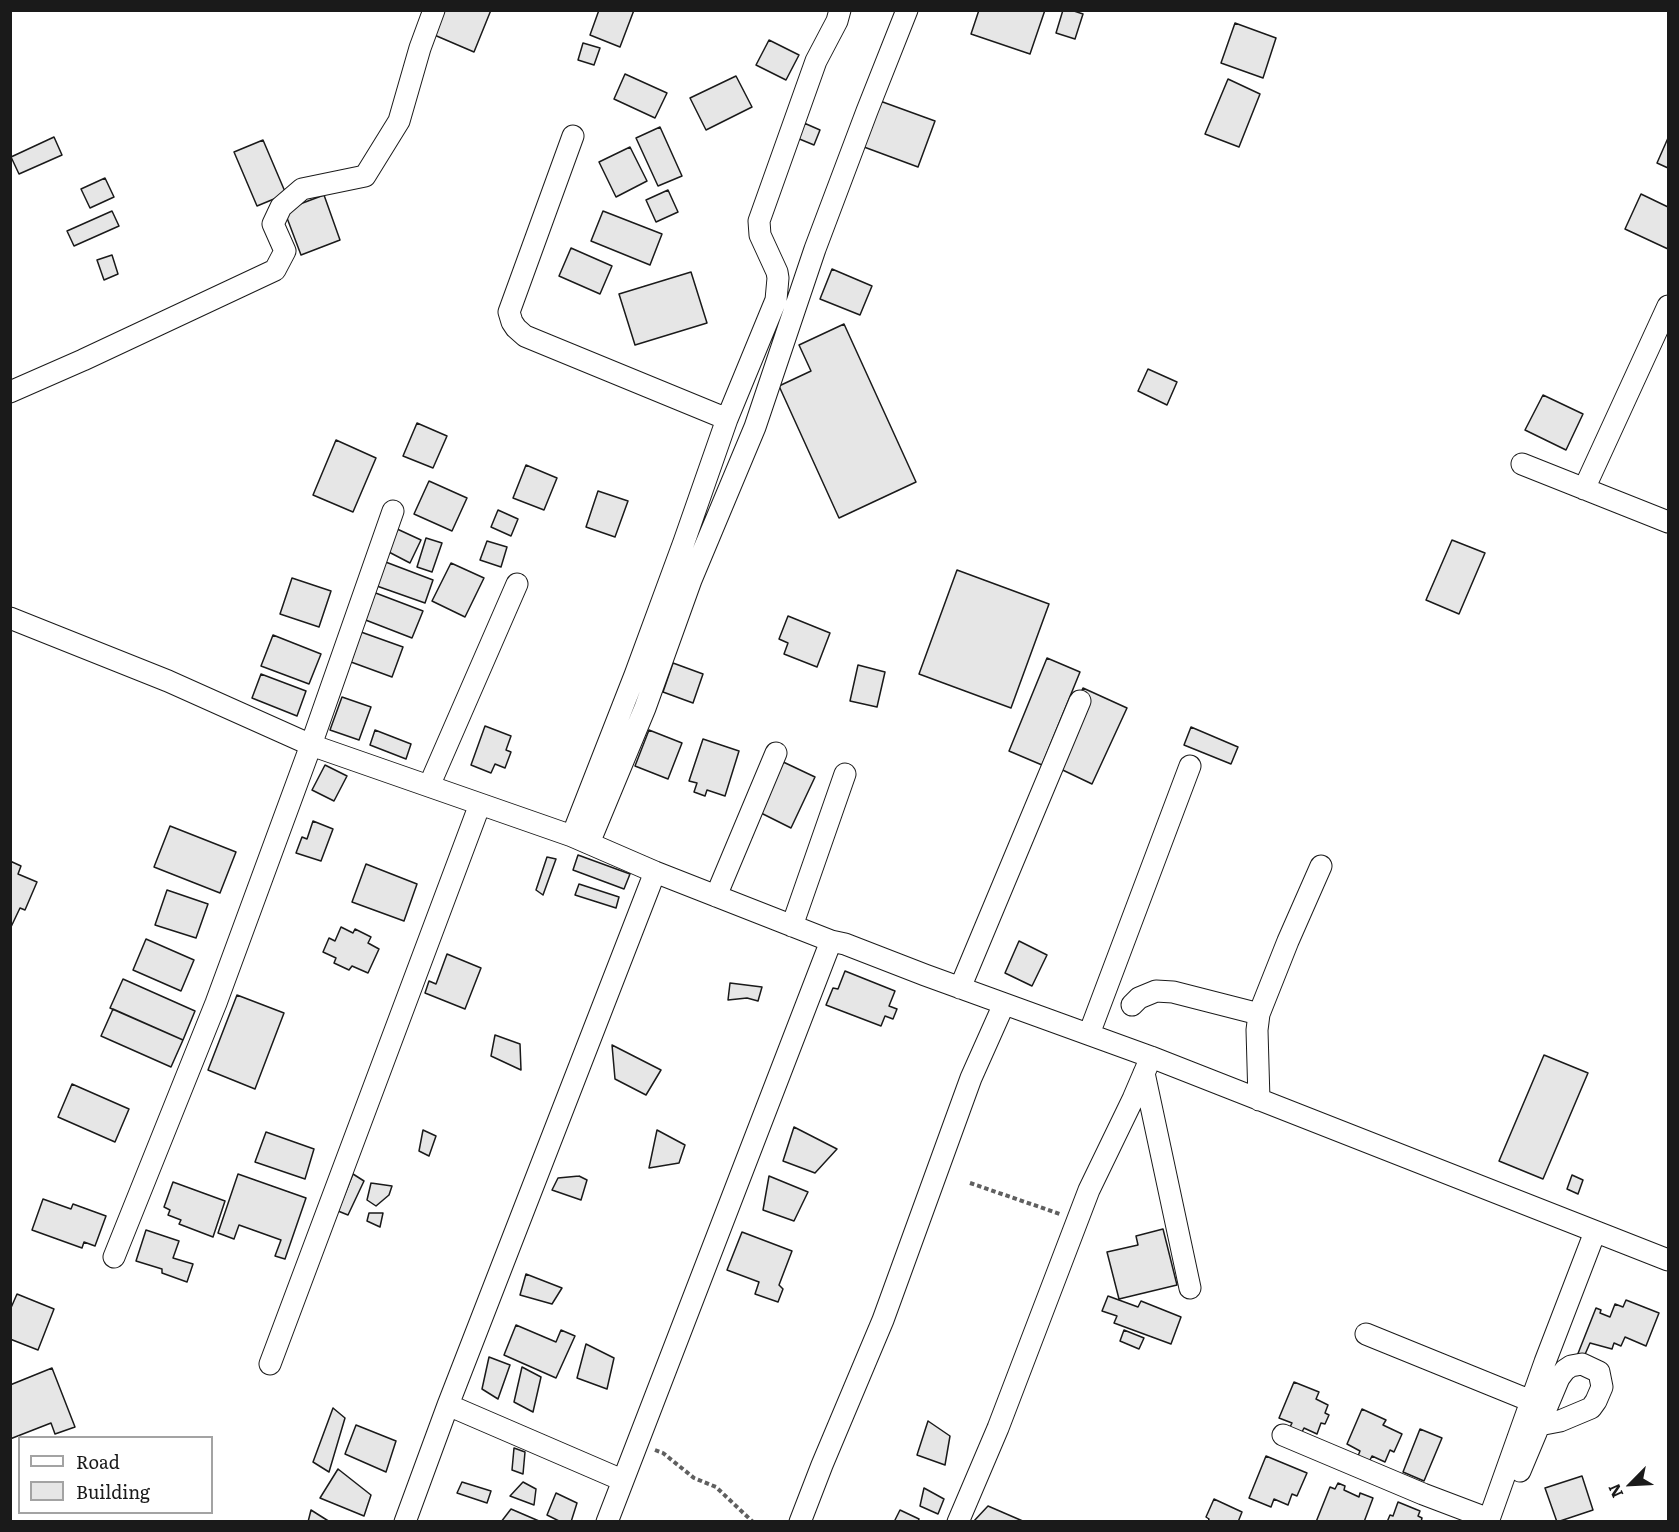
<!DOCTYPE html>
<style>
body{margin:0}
#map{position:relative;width:1679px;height:1532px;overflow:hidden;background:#fff;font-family:Literata,serif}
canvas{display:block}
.frame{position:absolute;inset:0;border:12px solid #1a1a1a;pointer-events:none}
.legend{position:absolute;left:18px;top:1436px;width:195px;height:78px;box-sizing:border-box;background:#fff;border:2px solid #a3a3a3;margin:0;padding:8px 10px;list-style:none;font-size:18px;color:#1a1a1a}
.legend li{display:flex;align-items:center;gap:12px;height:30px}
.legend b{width:30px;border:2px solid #a3a3a3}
.north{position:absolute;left:1601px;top:1454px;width:60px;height:60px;-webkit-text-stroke:4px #fff;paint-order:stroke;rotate:246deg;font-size:16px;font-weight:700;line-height:24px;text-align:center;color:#1a1a1a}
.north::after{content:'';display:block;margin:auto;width:21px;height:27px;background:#1a1a1a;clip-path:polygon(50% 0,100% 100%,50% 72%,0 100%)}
</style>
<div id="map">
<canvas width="1679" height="1532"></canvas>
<div class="frame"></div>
<ul class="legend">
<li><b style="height:8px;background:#fff"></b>Road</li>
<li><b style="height:16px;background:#e6e6e6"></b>Building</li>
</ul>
<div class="north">N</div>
</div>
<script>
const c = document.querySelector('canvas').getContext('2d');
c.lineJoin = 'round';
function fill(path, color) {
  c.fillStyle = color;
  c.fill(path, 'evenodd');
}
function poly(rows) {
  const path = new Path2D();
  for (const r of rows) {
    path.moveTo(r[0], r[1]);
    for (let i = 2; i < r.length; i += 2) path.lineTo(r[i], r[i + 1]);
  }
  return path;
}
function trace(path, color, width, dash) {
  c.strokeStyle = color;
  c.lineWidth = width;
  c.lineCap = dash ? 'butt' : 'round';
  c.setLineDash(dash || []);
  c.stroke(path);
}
const building = poly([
 [442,10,491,10,474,52,432,34,442,10],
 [599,10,634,10,620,47,590,35,599,10],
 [979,10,1045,10,1030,54,971,34,979,10],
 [1063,10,1071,10,1083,14,1075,39,1056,33,1063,10],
 [1235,23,1276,38,1263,78,1221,63,1235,23],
 [769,40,799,55,786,80,756,65,769,40],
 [583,43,600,48,594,65,578,60,583,43],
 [625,74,667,93,655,118,614,99,625,74],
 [736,76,752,107,706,130,690,98,736,76],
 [1228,79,1260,94,1239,147,1205,134,1228,79],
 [880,101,935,121,918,167,864,147,880,101],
 [804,123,820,130,814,145,797,138,804,123],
 [660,127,682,176,658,186,636,138,660,127],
 [54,137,62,155,19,174,11,157,54,137],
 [1668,138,1668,168,1657,163,1668,138],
 [263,140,286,194,257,206,234,152,263,140],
 [630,147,647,181,616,197,599,162,630,147],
 [105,178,114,197,90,208,81,189,105,178],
 [668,190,678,212,656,222,646,200,668,190],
 [1641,194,1668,207,1668,249,1625,229,1641,194],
 [324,195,340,240,301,255,284,210,324,195],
 [112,211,119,226,74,246,67,231,112,211],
 [603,211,662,234,650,265,591,241,603,211],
 [571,248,612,266,600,294,559,276,571,248],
 [112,255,118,274,104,280,97,260,112,255],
 [832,269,872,286,860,315,820,299,832,269],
 [691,272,707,323,635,345,619,294,691,272],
 [844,324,916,482,839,518,779,386,811,371,799,345,844,324],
 [1148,369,1177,382,1167,405,1138,391,1148,369],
 [1543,395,1583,414,1566,450,1525,430,1543,395],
 [417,423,447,436,433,468,403,456,417,423],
 [336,440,376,458,353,512,313,495,336,440],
 [526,465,557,478,544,510,513,498,526,465],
 [429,481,467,498,452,531,414,514,429,481],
 [598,491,628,501,615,537,586,527,598,491],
 [498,510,518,519,511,536,491,527,498,510],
 [395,528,421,540,410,563,385,550,395,528],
 [426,538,442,543,432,572,417,567,426,538],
 [1452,540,1485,553,1459,614,1426,600,1452,540],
 [487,541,507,547,501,567,480,560,487,541],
 [383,561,433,580,425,603,374,585,383,561],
 [451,563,484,578,465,617,432,601,451,563],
 [957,570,1049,604,1011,708,919,674,957,570],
 [292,578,331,591,319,627,280,614,292,578],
 [373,592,423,611,412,638,363,619,373,592],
 [788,616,830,633,817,667,784,654,788,643,779,639,788,616],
 [361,632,403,647,392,677,351,662,361,632],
 [273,635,321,654,309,684,261,666,273,635],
 [1047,658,1080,672,1042,765,1009,751,1047,658],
 [673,663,703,674,693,703,663,692,673,663],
 [858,665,885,672,877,707,850,701,858,665],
 [261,674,306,691,297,716,252,698,261,674],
 [1083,688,1127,708,1092,784,1048,763,1083,688],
 [342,697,371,707,359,740,330,730,342,697],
 [485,726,511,736,506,750,511,752,505,768,495,764,491,773,471,765,485,726],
 [1191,727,1238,747,1231,764,1184,745,1191,727],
 [375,730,411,744,406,759,370,745,375,730],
 [649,730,682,743,668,779,635,766,649,730],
 [703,739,739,751,725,796,707,790,705,796,694,792,697,783,689,781,703,739],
 [779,760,815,777,791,828,755,810,779,760],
 [325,765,347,776,334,801,312,790,325,765],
 [313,821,333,829,321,861,296,853,302,837,307,839,313,821],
 [170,826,236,852,220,893,154,867,170,826],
 [578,855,630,874,624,889,573,870,578,855],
 [547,857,556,859,543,895,536,890,547,857],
 [10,861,21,866,18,874,37,882,25,910,20,908,10,929,10,861],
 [366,864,417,884,404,921,352,902,366,864],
 [579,884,619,897,616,908,575,895,579,884],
 [167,890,208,904,196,938,155,925,167,890],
 [341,927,353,933,355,929,371,937,368,943,379,949,368,973,352,966,349,970,334,963,336,958,323,952,329,938,335,941,341,927],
 [146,939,194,960,181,991,133,970,146,939],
 [1019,941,1047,955,1032,986,1005,973,1019,941],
 [447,954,481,968,465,1009,425,993,429,981,436,984,447,954],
 [845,971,895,991,889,1006,897,1009,893,1019,885,1016,881,1026,826,1005,833,988,838,989,845,971],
 [123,979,195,1011,183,1040,110,1008,123,979],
 [730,983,762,987,758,1001,747,998,728,1000,730,983],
 [237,995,284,1013,255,1089,208,1070,237,995],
 [113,1009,183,1040,171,1067,101,1036,113,1009],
 [495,1035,520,1044,521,1070,491,1056,495,1035],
 [612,1045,661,1070,646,1095,615,1079,612,1045],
 [1544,1055,1588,1073,1543,1179,1499,1161,1544,1055],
 [72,1084,129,1109,115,1142,58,1117,72,1084],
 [794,1127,837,1149,815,1173,783,1161,794,1127],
 [423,1130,436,1136,429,1156,419,1151,423,1130],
 [657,1130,685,1145,679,1163,649,1168,657,1130],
 [266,1132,314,1149,305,1179,255,1162,266,1132],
 [238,1174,306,1198,285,1259,275,1256,281,1240,239,1225,234,1239,218,1233,238,1174],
 [353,1174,364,1181,348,1215,338,1211,353,1174],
 [1572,1175,1583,1180,1578,1194,1567,1189,1572,1175],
 [579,1176,587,1180,581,1200,552,1190,558,1178,579,1176],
 [769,1176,808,1192,794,1221,763,1210,769,1176],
 [173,1182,225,1201,213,1237,179,1224,181,1220,168,1215,170,1210,164,1207,173,1182],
 [371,1183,392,1186,389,1195,376,1206,367,1200,371,1183],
 [43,1199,71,1209,73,1204,106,1216,95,1246,84,1242,82,1248,32,1230,43,1199],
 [369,1213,383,1213,380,1227,367,1221,369,1213],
 [1163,1229,1177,1285,1119,1299,1107,1252,1138,1245,1136,1236,1163,1229],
 [146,1230,179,1241,173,1258,193,1264,187,1282,162,1273,162,1269,136,1261,146,1230],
 [742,1232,792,1251,779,1285,783,1289,778,1302,755,1294,759,1282,727,1270,742,1232],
 [526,1274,562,1288,552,1304,520,1295,526,1274],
 [17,1294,54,1309,38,1350,10,1339,10,1310,17,1294],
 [1108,1296,1138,1307,1141,1301,1181,1317,1171,1344,1114,1323,1117,1316,1102,1311,1108,1296],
 [1626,1300,1659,1313,1646,1346,1625,1337,1621,1346,1614,1343,1612,1349,1590,1343,1583,1359,1577,1356,1596,1308,1601,1310,1600,1313,1610,1317,1615,1304,1623,1307,1626,1300],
 [516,1325,556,1342,561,1330,575,1336,556,1378,504,1355,516,1325],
 [1124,1330,1144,1338,1139,1349,1120,1341,1124,1330],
 [586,1344,614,1358,607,1389,577,1378,586,1344],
 [489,1357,510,1365,498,1399,482,1389,489,1357],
 [522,1367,541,1377,533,1412,514,1402,522,1367],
 [52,1368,75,1427,55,1434,51,1423,10,1439,10,1385,52,1368],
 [1294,1382,1319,1392,1316,1399,1328,1405,1325,1413,1329,1415,1325,1424,1321,1423,1317,1434,1304,1428,1301,1434,1289,1429,1292,1423,1279,1418,1294,1382],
 [333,1408,345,1418,329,1472,313,1462,333,1408],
 [1362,1409,1386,1420,1383,1425,1402,1434,1394,1452,1390,1450,1385,1462,1372,1456,1369,1462,1358,1456,1360,1451,1347,1444,1362,1409],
 [928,1421,950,1436,945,1465,917,1455,928,1421],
 [356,1425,396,1441,386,1472,345,1454,356,1425],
 [1420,1429,1442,1438,1424,1481,1403,1472,1420,1429],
 [514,1448,525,1452,523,1474,512,1470,514,1448],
 [1266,1456,1307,1473,1297,1496,1292,1494,1288,1505,1274,1499,1271,1507,1249,1498,1266,1456],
 [338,1469,371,1495,364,1516,320,1498,338,1469],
 [1582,1476,1593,1510,1557,1522,1545,1488,1582,1476],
 [462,1482,491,1491,487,1503,457,1493,462,1482],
 [523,1482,536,1489,534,1505,510,1496,523,1482],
 [1338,1483,1345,1486,1344,1490,1359,1497,1360,1493,1373,1498,1364,1522,1316,1522,1330,1487,1335,1489,1338,1483],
 [924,1488,944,1499,938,1514,920,1506,924,1488],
 [556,1493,577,1503,571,1522,561,1522,547,1515,556,1493],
 [1214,1499,1242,1512,1238,1522,1208,1522,1209,1519,1206,1517,1214,1499],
 [1398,1502,1420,1511,1418,1516,1422,1518,1421,1522,1387,1522,1390,1515,1393,1516,1398,1502],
 [988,1506,1025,1522,973,1522,988,1506],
 [511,1509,539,1521,539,1522,501,1522,511,1509],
 [311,1510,330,1522,308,1522,311,1510],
 [900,1510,919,1519,918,1522,894,1522,900,1510]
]);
fill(building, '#e6e6e6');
trace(building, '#1a1a1a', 1.5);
const minor = poly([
 [573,136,509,312,512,322,516,328,525,336,727,419],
 [10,392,83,360,275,270,285,251,273,224,281,207,302,189,365,176,399,121,420,48,434,10],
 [1522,464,1668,522],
 [1584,489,1668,306],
 [10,618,168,681,311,745,572,836,655,872,831,941,845,944,925,975,1151,1057,1668,1260],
 [429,786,517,584],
 [572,836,635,675,684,542,727,419,776,300,778,278,777,272,760,235,759,221,816,61,837,21,840,10],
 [589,843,645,708,691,580,755,427,815,249,867,111,907,10],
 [716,896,776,753],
 [792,926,845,774],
 [960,988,1080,701],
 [1132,1005,1139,998,1156,991,1173,992,1259,1014],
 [1089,1034,1190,766],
 [1144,1073,1190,1288],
 [1259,1100,1257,1030,1259,1014,1288,941,1321,866],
 [114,1257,216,1003,311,745,393,511],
 [1366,1334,1531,1401],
 [270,1364,480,804],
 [448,1405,622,1480],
 [1283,1435,1423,1494,1489,1519],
 [1520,1471,1559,1378,1565,1370,1571,1366,1582,1364,1599,1372,1602,1387,1596,1401,1591,1408,1560,1421,1539,1425],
 [405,1522,448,1405,655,872],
 [607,1522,831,941],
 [800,1522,822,1465,883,1320,971,1078,1004,1004],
 [958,1522,998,1428,1089,1190,1133,1099,1151,1057],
 [1488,1522,1545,1362,1595,1232]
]);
trace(minor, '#1a1a1a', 23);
trace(poly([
 [970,1183,1060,1214],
 [655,1450,663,1453,694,1478,716,1487,753,1522]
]), '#5f5f5f', 4, [4.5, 3]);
trace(minor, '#fff', 21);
</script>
